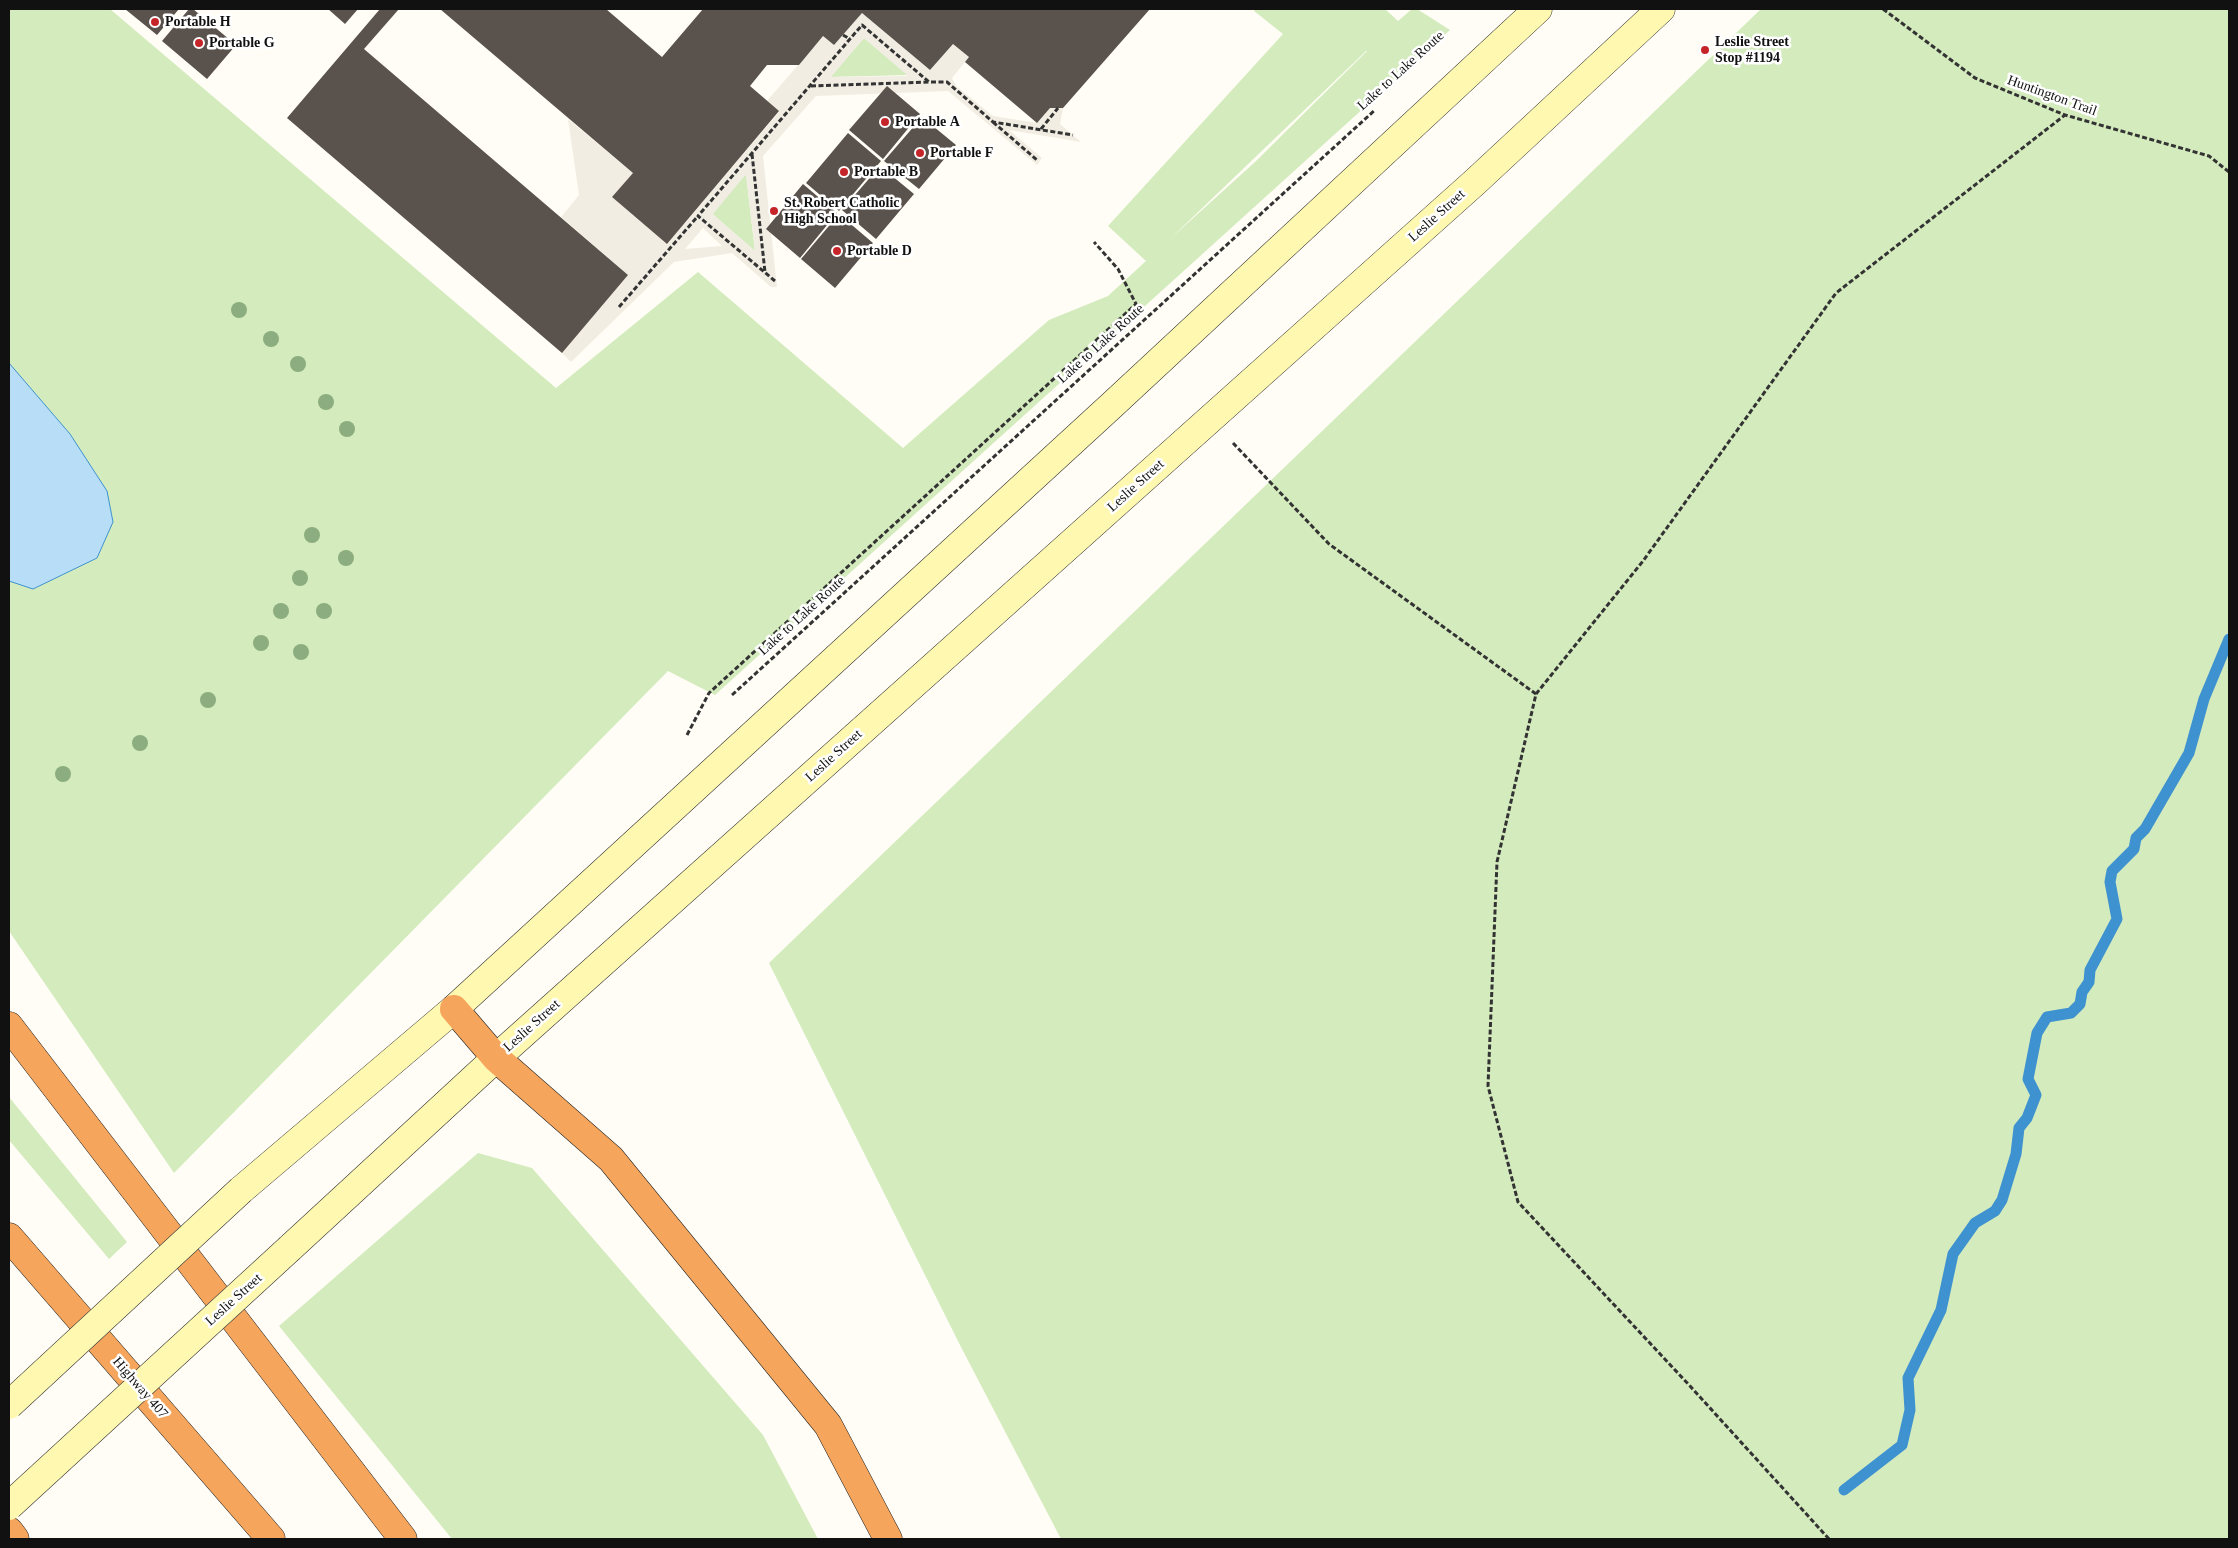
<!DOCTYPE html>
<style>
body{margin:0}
#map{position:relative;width:2238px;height:1548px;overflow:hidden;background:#fffdf5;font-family:Georgia,serif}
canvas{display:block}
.frame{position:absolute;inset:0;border:10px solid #111;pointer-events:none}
</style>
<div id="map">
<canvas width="2238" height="1548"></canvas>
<div class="frame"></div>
</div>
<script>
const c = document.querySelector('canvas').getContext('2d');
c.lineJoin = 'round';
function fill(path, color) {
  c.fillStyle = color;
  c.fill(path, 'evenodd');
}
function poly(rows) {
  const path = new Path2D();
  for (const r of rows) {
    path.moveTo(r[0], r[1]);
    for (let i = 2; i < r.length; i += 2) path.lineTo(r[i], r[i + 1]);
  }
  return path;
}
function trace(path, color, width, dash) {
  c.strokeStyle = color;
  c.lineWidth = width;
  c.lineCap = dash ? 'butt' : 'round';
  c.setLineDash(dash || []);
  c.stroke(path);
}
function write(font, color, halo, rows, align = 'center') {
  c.font = font + ' Georgia,serif';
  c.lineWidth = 5;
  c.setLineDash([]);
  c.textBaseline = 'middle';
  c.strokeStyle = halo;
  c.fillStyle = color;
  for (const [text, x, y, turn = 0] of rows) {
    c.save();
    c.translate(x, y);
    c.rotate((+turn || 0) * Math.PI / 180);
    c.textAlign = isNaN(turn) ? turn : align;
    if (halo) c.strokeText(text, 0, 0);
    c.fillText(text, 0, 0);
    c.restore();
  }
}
fill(poly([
 [9,9,110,9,556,388,698,272,903,448,1049,320,1108,296,1146,261,1108,226,1283,34,1254,11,1256,9,1385,9,1398,21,1412,9,1417,9,1450,30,715,695,668,671,174,1173,9,931],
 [1367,51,1255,162,1170,239,1366,51],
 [1761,9,2229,9,2229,1539,1061,1539,961,1347,769,963],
 [864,38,908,75,830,77],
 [746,174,755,251,712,214],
 [9,1097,127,1242,109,1259,9,1140],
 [478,1153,532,1168,763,1435,818,1539,452,1539,279,1326]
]), '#d4ebbd');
fill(poly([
 [862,13,930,70,953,44,969,57,952,78,956,86,993,116,1037,123,1050,108,1063,108,1060,124,1081,142,1009,130,1042,158,1037,165,948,91,816,96,763,156,777,287,771,287,732,253,674,262,571,362,562,353,628,275,561,217,579,195,568,119,633,173,612,197,667,244,779,112,767,101,823,36,834,45],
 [864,38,907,75,907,76,831,77],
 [745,175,746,175,755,251,713,214],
 [703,228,722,246,685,249]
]), '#f1ede2');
const water = poly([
 [9,363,70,434,107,491,113,522,97,558,33,589,9,581,9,363]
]);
fill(water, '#b8def7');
trace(water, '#3e92d0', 1);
trace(poly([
 [1844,1490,1902,1445,1910,1410,1908,1378,1941,1310,1953,1254,1975,1223,1995,1211,2002,1200,2016,1154,2019,1128,2027,1118,2036,1095,2028,1079,2037,1033,2047,1017,2071,1013,2080,1004,2082,992,2089,982,2090,970,2117,919,2110,882,2112,871,2134,849,2136,838,2145,829,2189,753,2204,699,2229,639]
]), '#3e92d0', 11);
fill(poly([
 [125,9,179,9,157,35],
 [189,9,193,9,236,45,207,79,162,41],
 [328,9,358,9,345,24],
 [380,9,399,9,364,49,628,275,562,353,287,118],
 [440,9,606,9,662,57,703,9,1150,9,1063,108,1050,108,1037,123,965,62,969,57,953,44,930,70,862,13,834,45,823,36,799,65,767,65,750,86,779,111,667,244,612,197,633,173],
 [887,86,920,114,883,159,849,130],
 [922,117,956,145,919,189,884,161],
 [848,133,881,161,839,211,806,183],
 [880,166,914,194,876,239,842,210],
 [803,184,837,213,800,258,766,229],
 [839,214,873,243,835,288,801,259]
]), '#5a524d');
const secondary = poly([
 [241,1190,454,1009,1111,406,1538,9],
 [290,1248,496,1058,1475,182,1661,9]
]);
const motorway = poly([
 [454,1009,496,1058,611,1159,828,1425,888,1539],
 [9,1026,403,1539],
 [9,1237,271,1539],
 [9,1531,15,1539]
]);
trace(secondary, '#333', 29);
trace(motorway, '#222', 29);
trace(poly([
 [1883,9,1975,78,2065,115,2209,156,2229,172],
 [843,35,850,39],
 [811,86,929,82],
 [993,122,1037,160],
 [1041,129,1058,108],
 [752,154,765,272],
 [775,281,698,216,862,25,929,82,947,82,993,122,1073,135],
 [619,307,698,216],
 [1233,443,1329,544,1536,694],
 [732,695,1375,110],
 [687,735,709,693,1136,304,1118,269,1094,242],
 [1829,1539,1690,1386,1518,1202,1488,1086,1497,862,1536,694,1643,561,1836,293,2065,115]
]), '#333', 3, [5, 2.5]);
trace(secondary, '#fff8b0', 28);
trace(motorway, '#f6a65c', 28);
const secondaryBridge = poly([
 [9,1405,241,1190],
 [9,1506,290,1248]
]);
trace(secondaryBridge, '#333', 29, []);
trace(secondaryBridge, '#fff8b0', 28);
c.fillStyle = '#8bad7f';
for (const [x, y] of [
 [239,310],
 [271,339],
 [298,364],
 [326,402],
 [347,429],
 [312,535],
 [346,558],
 [300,578],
 [281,611],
 [324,611],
 [261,643],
 [301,652],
 [208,700],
 [140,743],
 [63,774]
]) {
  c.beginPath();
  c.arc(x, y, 8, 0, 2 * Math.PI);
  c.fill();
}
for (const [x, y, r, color] of [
 [155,22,5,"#c52528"],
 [199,43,5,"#c52528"],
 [1705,50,5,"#c52528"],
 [885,122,5,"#c52528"],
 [920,153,5,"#c52528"],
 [844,172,5,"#c52528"],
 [774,211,5,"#c52528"],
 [837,251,5,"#c52528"]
]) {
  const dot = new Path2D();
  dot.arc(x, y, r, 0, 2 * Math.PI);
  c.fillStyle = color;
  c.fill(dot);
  trace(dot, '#fff', 2);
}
write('bold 14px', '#111', '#fff', [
 ["Portable H",165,22],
 ["Leslie Street",1715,42],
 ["Stop #1194",1715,58],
 ["Portable G",209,43],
 ["Portable A",895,122],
 ["Portable F",930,153],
 ["Portable B",854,172],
 ["St. Robert Catholic",784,203],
 ["High School",784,219],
 ["Portable D",847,251]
], 'left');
write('14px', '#111', '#fff', [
 ["Lake to Lake Route",1401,71,-42],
 ["Huntington Trail",2052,96,20],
 ["Leslie Street",1437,216,-42],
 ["Lake to Lake Route",1101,344,-42],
 ["Leslie Street",1136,486,-42],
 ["Lake to Lake Route",802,616,-42],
 ["Leslie Street",834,756,-42],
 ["Leslie Street",532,1026,-42],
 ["Leslie Street",234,1300,-42],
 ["Highway 407",140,1388,49]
]);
</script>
